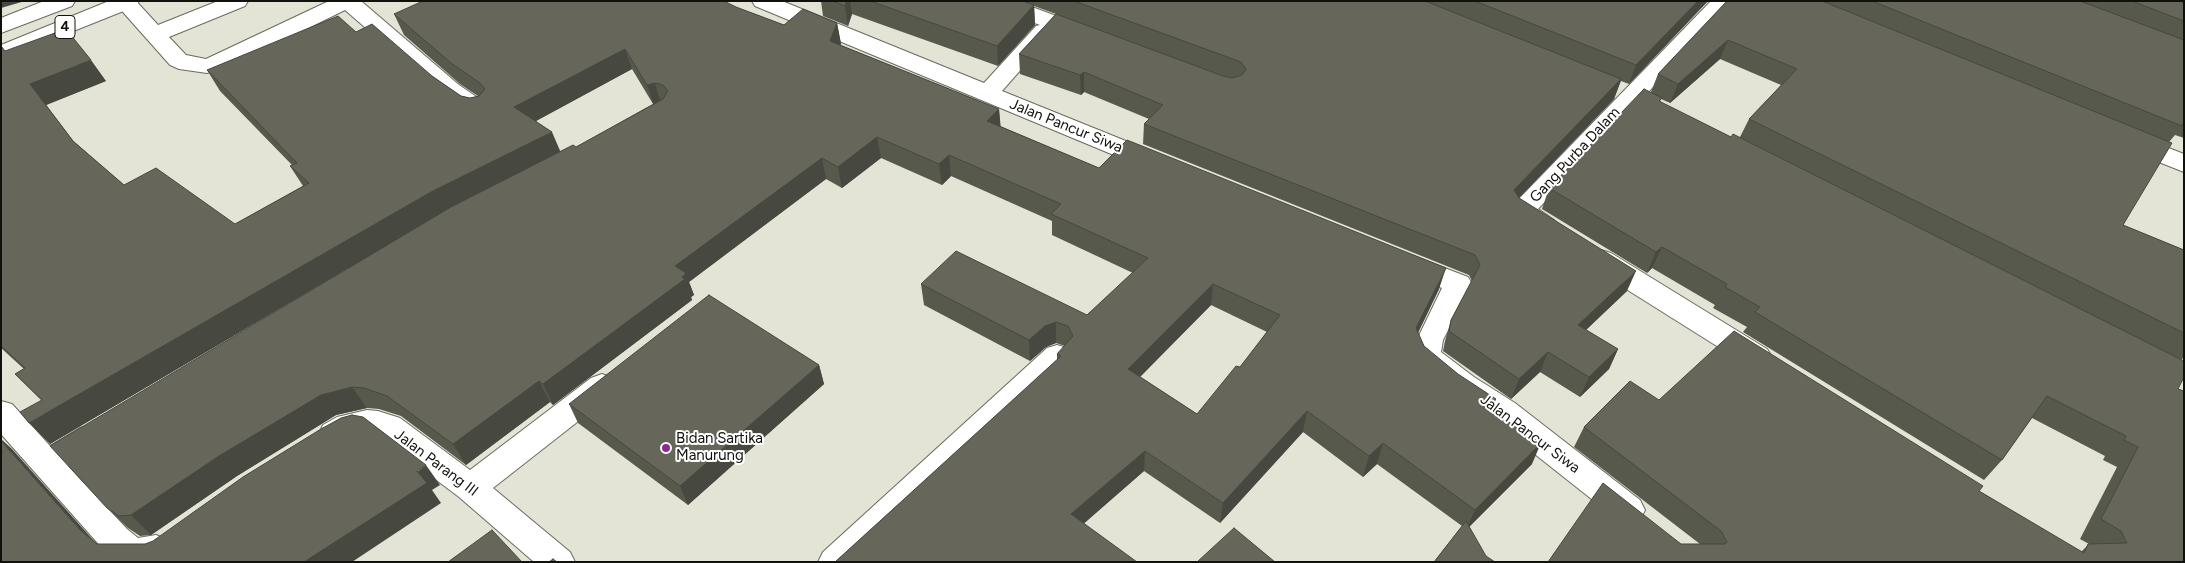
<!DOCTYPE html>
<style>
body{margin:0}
#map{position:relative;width:2185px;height:563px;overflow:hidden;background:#e3e4d6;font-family:Figtree,sans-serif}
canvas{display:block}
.frame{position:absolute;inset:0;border:2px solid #10100c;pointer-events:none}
</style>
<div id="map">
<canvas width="2185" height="563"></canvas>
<div class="frame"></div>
</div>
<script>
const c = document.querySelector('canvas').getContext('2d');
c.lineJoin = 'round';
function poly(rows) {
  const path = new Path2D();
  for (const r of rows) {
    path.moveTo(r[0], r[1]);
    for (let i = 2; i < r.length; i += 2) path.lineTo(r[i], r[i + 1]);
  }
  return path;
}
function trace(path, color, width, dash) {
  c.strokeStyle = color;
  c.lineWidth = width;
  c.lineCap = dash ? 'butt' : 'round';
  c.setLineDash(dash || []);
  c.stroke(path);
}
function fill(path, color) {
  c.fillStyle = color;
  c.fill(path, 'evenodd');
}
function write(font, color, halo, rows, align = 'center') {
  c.font = font + ' Figtree,sans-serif';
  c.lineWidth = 4;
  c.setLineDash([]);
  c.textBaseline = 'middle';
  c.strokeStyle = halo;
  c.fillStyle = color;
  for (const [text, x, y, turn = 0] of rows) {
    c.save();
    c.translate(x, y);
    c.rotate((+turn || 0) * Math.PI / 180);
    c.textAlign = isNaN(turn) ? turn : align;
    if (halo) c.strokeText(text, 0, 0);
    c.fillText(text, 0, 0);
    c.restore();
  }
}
const minor = poly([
 [136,1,158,25,218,1,248,1,245,6,169,37,186,55,206,59,329,1,361,1,459,85,484,102,488,107,484,112,476,114,468,112,443,95,345,10,229,67,207,73,179,69,170,65,114,2,136,1],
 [752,1,782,1,984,83,1036,26,1040,25,988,6,985,1,1016,1,1091,29,1094,34,1091,39,1083,41,1055,31,1002,91,1163,156,1166,162,1163,168,1154,170,1145,168,755,6,752,1],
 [1711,1,1734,1,1538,209,1554,220,1558,226,1554,232,1545,235,1536,232,1513,217,1509,211,1513,205,1711,1],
 [2130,133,2184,154,2184,172,2121,147,2118,141,2121,135,2130,133],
 [1601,250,1611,253,1767,349,1772,357,1767,365,1757,368,1747,365,1591,267,1587,260,1591,253,1601,250],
 [1408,254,1468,277,1472,284,1443,340,1441,352,1474,377,1515,403,1640,500,1645,510,1640,520,1629,524,1618,520,1493,421,1452,393,1419,366,1412,350,1442,288,1398,271,1394,264,1398,257,1408,254],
 [1057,345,1067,348,1072,356,1067,364,858,562,818,562,823,552,1047,348,1057,345],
 [602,374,613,378,617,386,613,394,493,488,570,552,575,562,534,562,459,497,378,436,367,434,355,437,334,446,323,443,319,434,323,425,337,417,367,410,378,411,400,418,470,470,591,378,602,374],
 [1,401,12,404,50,446,80,428,91,425,102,428,106,437,102,446,68,466,127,529,138,538,156,535,168,540,173,550,168,560,119,562,103,549,1,434,1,401]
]);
const highway = poly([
 [44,1,75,1,72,6,1,33,1,18,44,1],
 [109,1,139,1,136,6,1,60,1,45,109,1]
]);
trace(minor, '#6a6b5e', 2);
trace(highway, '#6a6b5e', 2);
fill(minor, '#fff');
fill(highway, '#fff');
fill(poly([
 [821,1,1708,1,1629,84,1621,81,1614,99,1519,198,1627,291,1586,330,1618,349,1609,369,1580,397,1540,372,1511,399,1443,351,1445,341,1451,320,1472,281,1469,275,1143,144,1144,124,1149,119,1084,92,1081,95,1020,74,1019,54,1056,14,1034,6,1035,25,998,66,852,14,848,26,823,16],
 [1727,1,2180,1,2184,3,2184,138,2175,135,2169,142,2123,225,2184,250,2184,357,2181,360,2178,389,2184,562,1681,544,1700,544,1574,447,1584,427,1659,400,1979,491,2081,552,2089,544,2080,539,2117,467,2103,460,2105,456,2032,418,2002,460,1984,480,1743,332,1747,327,1713,308,1715,305,1652,268,1647,273,1542,209,1549,188,1651,92,1658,74],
 [1720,59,1781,85,1749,119,1740,137,1731,137,1660,102,1661,99,1670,103],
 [736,7,784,25,837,23,841,44,840,45,999,109,1000,126,1099,168,1439,289,1418,333,1424,346,1492,411,1532,464,1434,562,1462,526,1377,464,1363,477,1303,432,1220,523,1144,471,1084,523,835,562,1057,360,1057,354,1065,346,1056,343,1046,347,1030,361,924,305,921,284,1087,315,1133,273,1052,235,1052,221,951,176,942,185,881,158,842,188,826,179,689,282,694,295,691,297,692,300,553,405,550,402,466,465,401,416,379,409,367,408,336,415,237,476,151,535,140,536,128,528,107,508,350,267,50,444,41,400,15,374,24,369,1,348,1,46,5,51,106,81,46,105,74,142,124,185,235,224,303,186,290,166,292,165,220,91,207,70,356,32,432,76,461,96,470,98,478,96,460,84,404,35,394,14],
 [632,69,653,104,576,147,560,152,536,121],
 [1211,305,1267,332,1240,367,1197,414,1140,377],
 [819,365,824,384,688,505,578,423,569,404]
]), '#58594d');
fill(poly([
 [1,1,25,1,1,8],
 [846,1,850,1,852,14,848,26,845,6],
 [1698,1,1708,1,1629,84,1636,65],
 [1034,5,1035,25,998,66,997,46],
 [837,23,841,44,834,62,830,41],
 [1728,40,1720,59,1670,103,1678,84],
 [625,49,632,69,523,128,514,107],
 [91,60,106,81,46,105,30,84],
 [1084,72,1084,92,1081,95,1080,75],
 [1621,79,1614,99,1507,210,1514,190],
 [655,83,661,104,654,106,647,85],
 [999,109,1001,130,987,121],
 [552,132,561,153,442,213,50,444,29,423,431,192],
 [877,137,881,158,842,188,838,167],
 [949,155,951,176,942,185,939,164],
 [822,158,826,179,689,282,694,295,691,297,692,300,553,405,543,384,675,266],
 [1662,247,1652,268,1647,273,1656,252],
 [1446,268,1439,289,1410,349,1416,328],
 [1636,271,1627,291,1570,345,1578,325],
 [1213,284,1211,305,1127,390,1128,369],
 [1056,322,1056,343,1046,347,1030,361,1029,340,1045,326],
 [1618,349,1609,369,1580,397,1589,377],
 [1548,352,1540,372,1511,399,1519,379],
 [819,365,824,384,688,505,680,486],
 [539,381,550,402,466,465,453,444],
 [352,387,367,408,336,415,237,476,151,535,131,515,219,456,321,395],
 [1496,399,1488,420,1487,408],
 [1307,411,1303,432,1220,523,1223,503],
 [1,439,12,449,102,550,80,530,1,441],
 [1383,443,1377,464,1363,477,1369,456],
 [1541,443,1532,464,1466,530,1475,510],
 [1145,451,1144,471,1072,534,1071,514],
 [426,465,440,485,432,490,441,503,352,562,304,562]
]), '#47483f');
const building = poly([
 [423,1,724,1,736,7,784,25,803,9,837,23,830,41,999,109,987,121,1099,168,1127,140,1446,268,1416,328,1424,346,1458,374,1496,399,1487,408,1541,443,1475,510,1383,443,1369,456,1307,411,1223,503,1145,451,1071,514,1137,562,835,562,1061,356,1057,354,1073,336,1068,326,1056,322,1045,326,1029,340,921,284,956,251,1087,315,1148,258,1051,214,1061,204,949,155,939,164,877,137,838,167,822,158,675,266,686,273,682,277,685,279,543,384,539,381,453,444,387,396,364,388,352,387,321,395,219,456,131,515,119,516,107,508,50,446,451,207,573,145,576,147,663,99,668,91,663,85,655,83,647,85,625,49,514,107,552,132,431,192,29,423,20,412,42,400,15,374,25,368,1,346,1,46,5,51,66,29,91,60,30,84,73,141,124,185,156,168,235,224,309,183,290,166,297,163,207,70,338,16,356,32,372,24,432,76,461,96,470,98,479,96,485,89,480,83,451,63,394,14,423,1],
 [1213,284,1280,315,1240,367,1236,366,1197,414,1128,369,1213,284],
 [833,1,846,1,845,6,833,1],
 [870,1,1023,1,1034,5,997,46,870,1],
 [1074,1,1425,1,1621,79,1514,190,1519,198,1636,271,1578,325,1618,349,1589,377,1548,352,1519,379,1449,331,1451,320,1480,265,1475,255,1144,124,1163,105,1084,72,1080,75,1019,54,1056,14,1223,76,1232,78,1242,75,1246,69,1241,62,1074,1],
 [1475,1,1698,1,1636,65,1475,1],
 [1727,1,1822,1,2172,143,2123,225,2184,250,2184,333,1749,119,1797,69,1728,40,1678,84,1658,74,1727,1],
 [1872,1,2080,1,2184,40,2184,122,2182,126,1872,1],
 [2132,1,2180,1,2184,3,2184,21,2132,1],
 [1644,89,1662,98,1659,101,1731,137,1733,134,2184,361,2184,377,2178,389,2184,391,2184,562,1548,562,1603,483,1681,544,1725,544,1727,542,1721,531,1584,427,1630,381,1659,400,1734,331,1983,486,1979,491,2084,553,2088,544,2127,543,2121,531,2101,519,2138,447,2124,440,2126,436,2047,396,2002,460,1755,312,1760,307,1725,287,1727,284,1662,247,1656,252,1549,188,1644,89],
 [709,295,819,365,680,486,569,404,709,295],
 [352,415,363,417,426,465,417,471,427,483,304,562,1,562,1,441,80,530,97,544,145,544,153,541,243,477,321,429,341,418,352,415],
 [1466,521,1486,556,1495,562,1434,562,1466,521],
 [1234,528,1275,562,1197,562,1234,528],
 [492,530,522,562,448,562,492,530],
 [553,559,557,562,549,562,553,559]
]);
fill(building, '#66675a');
trace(building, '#47483f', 1);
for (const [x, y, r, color] of [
 [666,448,5,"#8f278c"]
]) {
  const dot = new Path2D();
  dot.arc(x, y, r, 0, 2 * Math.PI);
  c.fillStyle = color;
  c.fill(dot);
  trace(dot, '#fff', 2);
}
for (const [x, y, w] of [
 [65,27,20]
]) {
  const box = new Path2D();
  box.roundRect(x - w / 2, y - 11.5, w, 23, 4);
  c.fillStyle = '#fff';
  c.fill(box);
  trace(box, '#10100c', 1);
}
write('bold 14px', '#10100c', null, [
 ["4",65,27]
]);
write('15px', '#10100c', '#fff', [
 ["Jalan Pancur Siwa",1066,126,22],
 ["Gang Purba Dalam",1575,155,-47],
 ["Jalan Pancur Siwa",1530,434,37],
 ["Jalan Parang III",436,463,37]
]);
write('15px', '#10100c', '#fff', [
 ["Bidan Sartika",676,439],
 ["Manurung",676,456]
], 'left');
</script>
